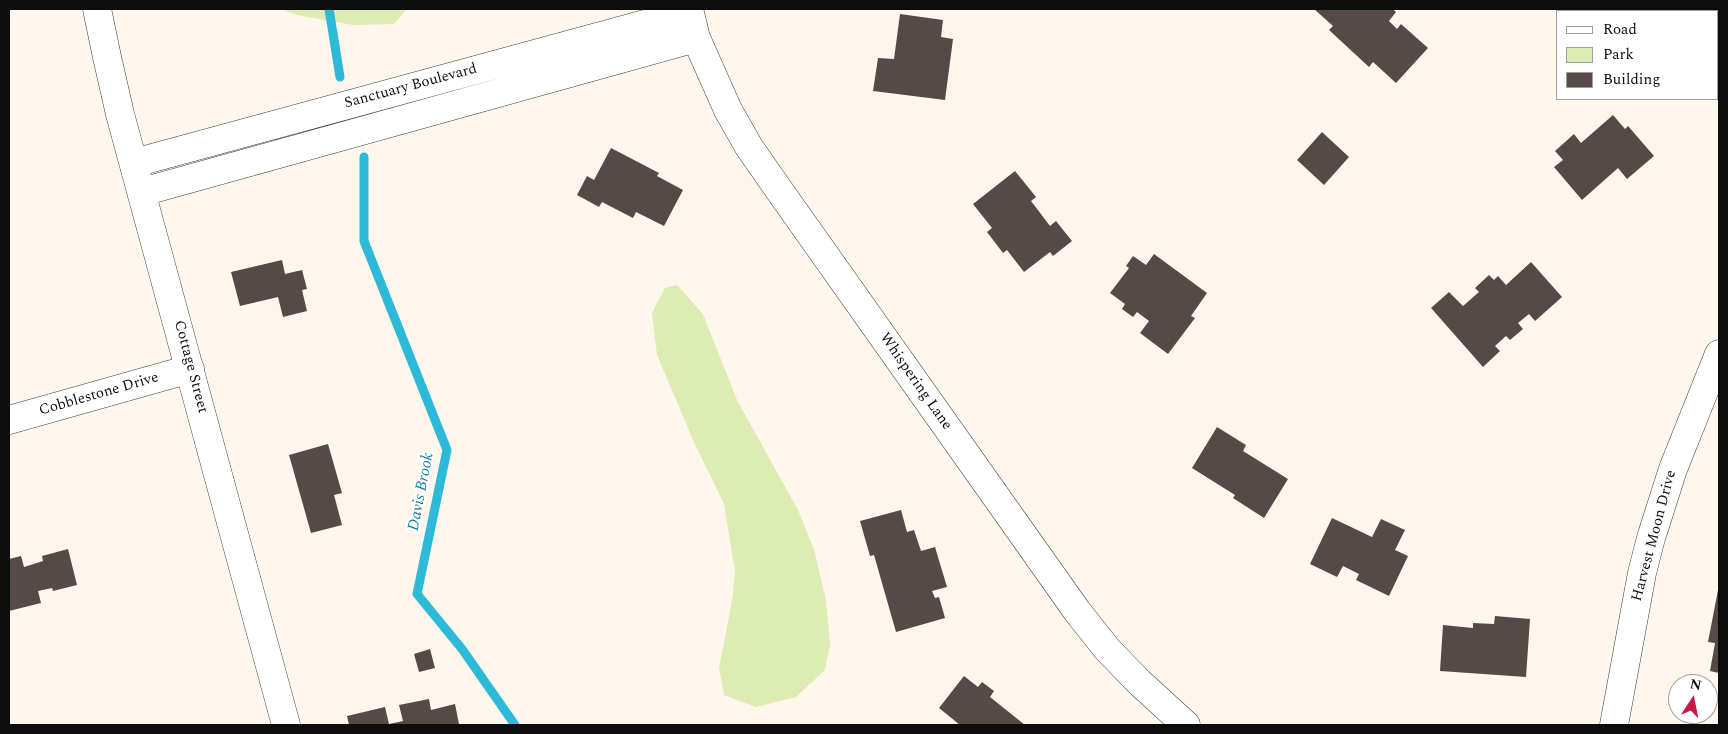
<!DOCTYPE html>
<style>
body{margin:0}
#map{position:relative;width:1728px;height:734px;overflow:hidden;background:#fff7ec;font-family:Spectral,serif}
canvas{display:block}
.frame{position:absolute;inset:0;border:10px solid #0c0c0c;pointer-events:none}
.legend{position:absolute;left:1556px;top:10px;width:162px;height:90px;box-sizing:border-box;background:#fff;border:1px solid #9e9e9e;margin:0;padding:6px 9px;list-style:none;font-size:15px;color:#0c0c0c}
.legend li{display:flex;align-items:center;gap:10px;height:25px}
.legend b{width:25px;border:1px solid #9e9e9e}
.north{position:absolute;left:1668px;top:674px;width:50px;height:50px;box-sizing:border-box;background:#fff;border:1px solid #9e9e9e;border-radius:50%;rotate:11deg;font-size:14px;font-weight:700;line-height:20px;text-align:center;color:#0c0c0c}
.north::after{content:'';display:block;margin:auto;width:18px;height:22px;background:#c71a48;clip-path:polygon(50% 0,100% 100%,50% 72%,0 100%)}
</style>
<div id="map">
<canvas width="1728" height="734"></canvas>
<div class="frame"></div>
<ul class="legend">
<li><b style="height:6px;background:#fff"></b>Road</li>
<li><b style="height:14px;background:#ddecb2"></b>Park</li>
<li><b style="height:14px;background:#564a48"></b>Building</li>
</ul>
<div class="north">N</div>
</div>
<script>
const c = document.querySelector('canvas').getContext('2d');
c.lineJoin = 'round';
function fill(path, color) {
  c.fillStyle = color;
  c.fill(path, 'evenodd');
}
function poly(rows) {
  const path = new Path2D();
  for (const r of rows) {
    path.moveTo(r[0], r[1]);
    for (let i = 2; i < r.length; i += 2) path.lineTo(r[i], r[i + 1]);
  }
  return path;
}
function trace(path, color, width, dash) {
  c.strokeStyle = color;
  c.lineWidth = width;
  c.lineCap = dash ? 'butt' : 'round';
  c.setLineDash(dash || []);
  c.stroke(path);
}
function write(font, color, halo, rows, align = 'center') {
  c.font = font + ' Spectral,serif';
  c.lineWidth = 5;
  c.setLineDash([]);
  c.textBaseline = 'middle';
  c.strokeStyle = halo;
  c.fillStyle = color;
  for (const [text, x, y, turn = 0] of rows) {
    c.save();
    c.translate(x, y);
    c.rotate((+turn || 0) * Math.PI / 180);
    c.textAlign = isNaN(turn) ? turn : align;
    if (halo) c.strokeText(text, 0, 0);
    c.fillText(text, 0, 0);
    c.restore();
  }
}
fill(poly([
 [281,9,407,9,394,24,353,25,297,15],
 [677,285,703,314,737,400,798,510,814,549,826,601,830,644,825,670,796,697,756,707,724,695,719,668,732,601,735,572,724,504,693,440,657,355,652,313,665,288]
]), '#ddecb2');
trace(poly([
 [329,9,340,77],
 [364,157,364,241,447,450,417,594,462,649,515,725]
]), '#2db9d8', 9);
fill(poly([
 [1314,9,1393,9,1396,12,1389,21,1397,29,1401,24,1428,48,1396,83,1373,62,1369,67,1329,30,1333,26],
 [1682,9,1719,9,1719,28,1717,26,1717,11,1685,11],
 [900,14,943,20,941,37,953,39,945,100,873,91,878,58,894,59],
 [1613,115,1625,129,1628,126,1654,156,1627,179,1618,168,1582,200,1554,167,1563,160,1555,151,1574,134,1581,143],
 [1322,132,1349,157,1324,185,1297,160],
 [611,148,659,173,657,176,683,190,664,226,636,212,633,218,602,202,599,207,577,195,587,176,594,180],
 [1015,171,1036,197,1031,201,1050,226,1056,221,1072,241,1053,256,1050,252,1024,272,1007,250,1003,253,987,232,992,228,973,204],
 [1154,254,1207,293,1191,316,1195,318,1168,354,1140,333,1149,321,1137,312,1133,317,1122,309,1125,304,1110,293,1129,268,1126,266,1133,256,1146,265],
 [282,260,285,274,302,270,307,289,302,290,307,311,283,317,278,297,240,306,231,272],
 [1531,262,1562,297,1535,321,1529,314,1518,323,1523,329,1510,340,1506,336,1495,346,1500,351,1483,367,1431,308,1449,292,1463,306,1479,292,1475,288,1489,275,1494,280,1498,276,1506,285],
 [1217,427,1246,445,1243,451,1288,479,1264,518,1233,498,1235,495,1192,468],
 [328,444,342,493,334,495,342,525,311,533,289,455],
 [901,510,907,532,914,530,921,551,935,547,947,587,932,591,935,598,939,597,945,618,896,632,874,555,870,556,860,521],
 [1332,518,1372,537,1381,519,1405,530,1395,550,1408,556,1389,596,1356,580,1359,574,1343,566,1337,577,1310,564],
 [68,549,77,585,53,591,52,588,38,591,41,603,9,611,9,559,21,556,24,567,43,561,42,556],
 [1718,590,1719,590,1719,673,1710,671,1715,643,1708,642],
 [1495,616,1530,619,1526,677,1440,671,1443,625,1473,628,1473,623,1494,624],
 [430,649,435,668,419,672,414,654],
 [964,676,978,687,982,682,994,691,990,697,1025,725,960,725,939,708],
 [429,699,431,710,455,704,459,724,349,725,347,716,385,707,389,724,403,721,399,705]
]), '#564a48');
const minor = poly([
 [689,9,696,38,728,110,749,147,779,190,1077,611,1107,649,1139,682,1186,725],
 [134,163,689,12],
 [142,192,696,38],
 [9,420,190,369],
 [1614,725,1642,573,1651,538,1673,469,1719,354]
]);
const tertiary = poly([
 [97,9,107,57,120,114,286,725]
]);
trace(minor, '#3f3f3f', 29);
trace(tertiary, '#3f3f3f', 29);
trace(minor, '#fff', 28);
trace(tertiary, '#fff', 28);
write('15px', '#0c0c0c', '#fff', [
 ["Sanctuary Boulevard",411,87,-15],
 ["Cottage Street",190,367,75],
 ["Whispering Lane",915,382,55],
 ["Cobblestone Drive",99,395,-16],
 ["Harvest Moon Drive",1655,536,-75]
]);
write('italic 16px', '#0c80a0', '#fff', [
 ["Davis Brook",422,492,-79]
]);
</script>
